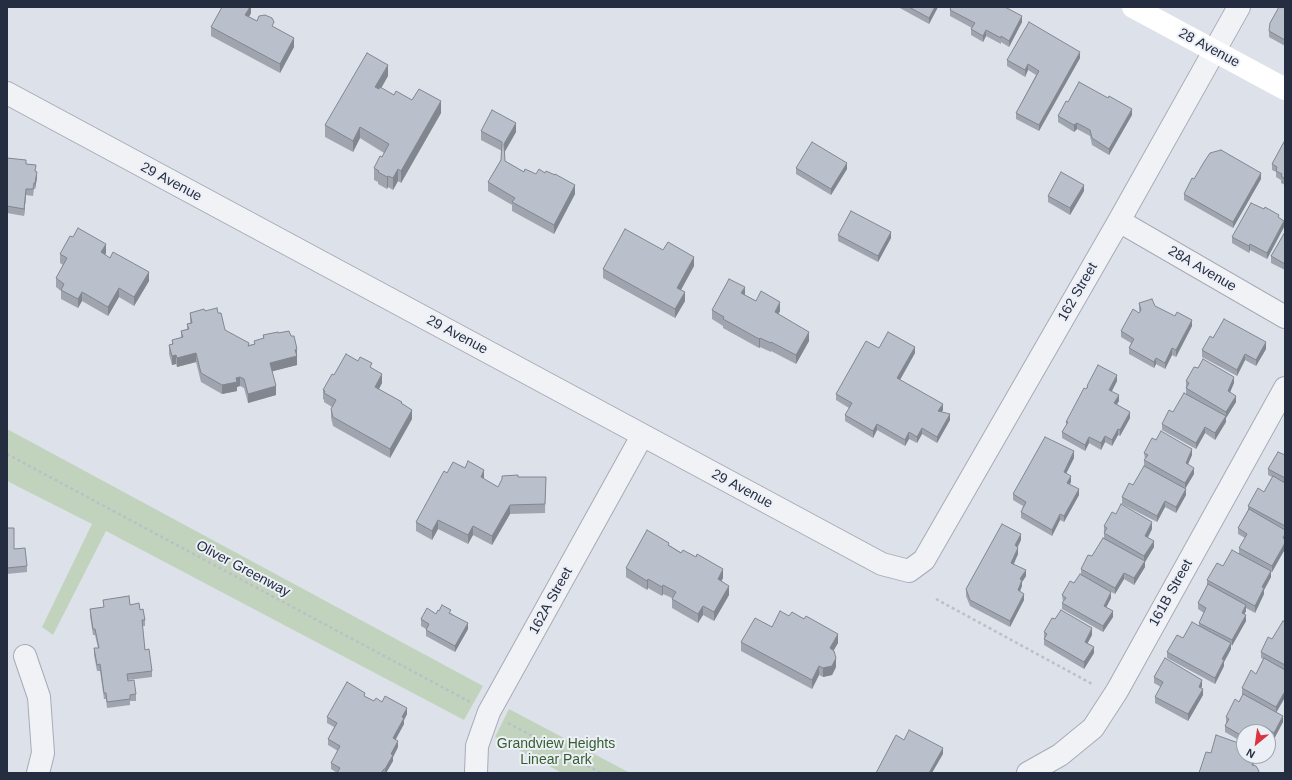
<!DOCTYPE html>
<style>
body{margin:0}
#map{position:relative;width:1292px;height:780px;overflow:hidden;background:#dde1e9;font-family:Arial,sans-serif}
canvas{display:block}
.frame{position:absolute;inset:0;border:8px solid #252d41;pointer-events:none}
.north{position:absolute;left:1236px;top:724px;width:40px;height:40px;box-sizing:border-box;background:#ecf0f6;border:1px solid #9ca2ae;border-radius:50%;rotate:209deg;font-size:11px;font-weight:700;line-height:16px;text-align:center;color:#252d41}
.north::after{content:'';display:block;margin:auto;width:14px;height:18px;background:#dc3340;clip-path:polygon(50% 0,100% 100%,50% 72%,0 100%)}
</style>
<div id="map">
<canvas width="1292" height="780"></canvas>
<div class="frame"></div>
<div class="north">N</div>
</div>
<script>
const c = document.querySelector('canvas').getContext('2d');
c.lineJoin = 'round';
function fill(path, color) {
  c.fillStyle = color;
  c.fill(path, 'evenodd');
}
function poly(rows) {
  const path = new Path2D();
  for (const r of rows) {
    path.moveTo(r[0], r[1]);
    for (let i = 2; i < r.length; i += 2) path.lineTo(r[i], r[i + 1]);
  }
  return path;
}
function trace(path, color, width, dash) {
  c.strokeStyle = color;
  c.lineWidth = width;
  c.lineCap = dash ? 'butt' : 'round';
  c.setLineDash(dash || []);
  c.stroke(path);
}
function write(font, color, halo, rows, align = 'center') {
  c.font = font + ' Arial,sans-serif';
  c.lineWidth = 4;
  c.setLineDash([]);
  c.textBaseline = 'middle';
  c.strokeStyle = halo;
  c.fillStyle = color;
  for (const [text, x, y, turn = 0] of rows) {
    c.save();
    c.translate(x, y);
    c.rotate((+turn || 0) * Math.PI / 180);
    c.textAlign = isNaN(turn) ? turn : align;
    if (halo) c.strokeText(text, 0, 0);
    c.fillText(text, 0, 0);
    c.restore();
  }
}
fill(poly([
 [7,429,483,686,464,720,106,531,53,635,42,627,92,524,7,481],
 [509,709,630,773,562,773,495,737]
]), '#c1d3bd');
const street = poly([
 [7,93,882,564,909,571,924,560,1119,221,1239,7],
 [1119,221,1285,317],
 [25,656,39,697,43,753,38,773],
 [476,773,477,746,489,712,642,436],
 [1028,773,1060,755,1093,728,1117,691,1285,388]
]);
trace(street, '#a6abb7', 24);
trace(poly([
 [7,454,470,702],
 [936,599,1094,685],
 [508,723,601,773]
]), '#bbbfc7', 2.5, [3, 3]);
trace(street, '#f0f2f6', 22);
trace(poly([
 [1133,7,1285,89]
]), '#fff', 22);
fill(poly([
 [251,7,251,13,249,17,257,21,274,27,294,47,280,73,211,36,211,27],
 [898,7,938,7,929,24],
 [1285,7,1285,46,1269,37,1269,31,1282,8],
 [950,10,1022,22,1009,47,1001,42,1001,44,986,36,983,42,971,35,971,29,972,28,950,16],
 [1080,58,1039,131,1016,119,1016,113,1036,75,1028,70,1025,77,1007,66,1007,60],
 [388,76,381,88,394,95,412,100,441,113,401,183,398,181,393,190,388,187,387,189,378,184,378,182,374,180,374,168,382,157,384,153,360,138,353,152,325,137,325,125],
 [1068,102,1132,115,1109,155,1092,145,1090,136,1077,129,1074,132,1058,122,1058,116],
 [481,131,516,132,504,153,505,161,524,172,575,194,554,234,512,211,512,205,488,191,488,182,501,160,502,151,481,140],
 [1285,140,1285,185,1281,183,1281,180,1276,177,1276,172,1272,170,1272,164],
 [7,158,26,164,36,171,37,178,35,189,34,189,33,196,26,195,24,216,7,213],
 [796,168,847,169,831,195,796,174],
 [1194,179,1261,179,1233,228,1184,200,1184,194],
 [1084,191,1070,215,1048,202,1048,196],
 [1279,218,1284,227,1267,259,1250,250,1249,253,1232,243,1232,237],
 [1285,232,1285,274,1285,270,1271,263,1271,256],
 [838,235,891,238,878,262,838,241],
 [663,250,694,266,681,290,685,301,675,318,603,278,603,269],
 [106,253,105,255,149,281,134,306,119,297,108,316,82,301,78,308,61,299,61,291,56,287,56,278,63,265,60,263,60,254],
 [745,295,756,301,780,311,778,314,809,341,796,364,771,351,771,352,760,347,759,348,723,328,723,326,712,319,712,310],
 [1139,303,1155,306,1192,326,1176,357,1172,355,1165,369,1156,364,1154,368,1129,354,1129,348,1131,343,1121,337,1121,331,1140,312,1139,310],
 [205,311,218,313,225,330,249,345,254,344,254,341,263,339,263,335,278,333,297,358,297,365,272,371,276,395,248,403,244,388,240,386,237,387,237,391,222,394,201,382,196,362,177,367,176,364,172,365,169,354,169,345,172,344,172,340,181,338,181,331,187,329,187,324,190,323,190,313],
 [879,348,915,353,900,380,943,410,941,412,950,420,937,443,922,434,917,443,909,439,905,446,877,430,873,438,845,421,845,415,849,408,836,400,836,394],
 [1266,349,1256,366,1245,360,1237,376,1202,357,1202,350],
 [358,361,372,368,382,383,379,389,402,404,412,419,390,458,333,426,331,418,331,409,332,407,324,402,324,400,323,399,323,390,334,375],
 [1117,381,1111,392,1119,401,1117,404,1130,418,1120,436,1118,435,1112,446,1105,442,1101,450,1089,443,1085,451,1062,438,1062,432,1066,426,1066,422,1086,389,1087,386],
 [1186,381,1234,383,1230,392,1236,402,1226,418,1226,417,1226,422,1215,440,1205,433,1196,449,1162,430,1162,424,1173,412,1186,394],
 [1144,453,1192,455,1188,464,1194,474,1185,489,1186,495,1176,513,1165,507,1157,522,1122,504,1122,497,1133,485,1157,474,1144,466,1144,460,1145,459],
 [1285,454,1285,549,1272,572,1271,572,1271,577,1264,590,1264,594,1255,613,1246,608,1246,611,1244,614,1246,621,1231,646,1231,649,1224,662,1224,666,1215,684,1167,658,1167,652,1199,626,1199,623,1204,613,1198,609,1198,603,1207,586,1207,580,1223,566,1239,554,1239,548,1245,538,1238,534,1238,528,1248,510,1248,506,1264,492,1272,477,1268,475,1268,469],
 [1074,458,1066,473,1071,482,1069,485,1079,495,1064,522,1060,520,1052,536,1021,518,1021,512,1023,506,1013,500,1013,494],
 [447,473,484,479,498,487,518,477,546,477,545,513,510,514,492,545,473,535,468,544,438,529,432,540,416,531,416,522],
 [1104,526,1152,529,1148,538,1154,547,1145,562,1145,567,1134,585,1124,579,1115,594,1106,589,1111,598,1106,607,1113,617,1103,632,1062,609,1062,603,1063,602,1062,595,1081,575,1081,569,1092,556,1104,539],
 [7,528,14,549,27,566,27,572,7,574],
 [1021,540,1018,547,1018,554,1014,564,1026,576,1022,582,1022,586,1020,591,1024,600,1010,627,970,606,966,596,966,589],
 [669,545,723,578,721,581,729,595,714,621,703,615,698,623,672,608,672,598,663,594,662,596,648,588,647,590,626,577,626,568],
 [103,600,130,605,140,610,145,620,145,626,142,626,145,650,152,671,152,677,128,680,136,694,136,701,130,701,130,705,107,708,106,699,104,699,100,671,97,671,94,655,94,648,98,648,95,635,93,635,90,616,90,609,104,608],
 [451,613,468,629,455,652,426,636,426,629,421,626,421,619,436,614],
 [1285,622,1285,700,1284,699,1276,712,1283,722,1274,739,1268,735,1268,732,1244,732,1244,743,1225,732,1225,726,1226,723,1226,717,1239,702,1243,695,1242,694,1242,688,1256,674,1263,659,1261,658,1261,652,1272,639],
 [1044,632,1092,635,1087,644,1094,653,1084,669,1044,645],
 [741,642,838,643,833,650,836,667,832,675,823,677,819,675,812,689,741,651],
 [1154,677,1202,686,1201,688,1203,695,1188,721,1155,703,1155,697,1161,687,1154,683],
 [365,697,374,701,407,714,404,720,404,724,396,739,398,747,393,757,393,761,386,773,337,773,331,769,331,763,338,751,328,745,328,739,334,727,327,723,327,717]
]), '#a0a4af');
fill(poly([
 [250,7,251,7,251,13,245,24,245,15],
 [935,7,938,7,929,24,929,18],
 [1022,16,1022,22,1009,47,1009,41],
 [986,30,986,36,983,42,983,36],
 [294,38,294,47,280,73,280,64],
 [1080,52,1080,58,1039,131,1039,125],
 [1028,64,1028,70,1025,77,1025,70],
 [388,65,388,76,375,99,375,87],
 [441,101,441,113,401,183,401,171],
 [1132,109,1132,115,1109,155,1109,149],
 [516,123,516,132,504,153,504,144],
 [1077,123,1077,129,1074,132,1074,125],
 [360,127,360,138,353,152,353,141],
 [847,163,847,169,831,195,831,189],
 [398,169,398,181,393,190,393,178],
 [37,172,37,178,35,189,35,183],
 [1261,173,1261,179,1233,228,1233,222],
 [388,176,388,187,387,189,387,177],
 [575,185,575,194,554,234,554,225],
 [1084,185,1084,191,1070,215,1070,208],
 [26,189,26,195,24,216,24,209],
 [1284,221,1284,227,1267,259,1267,253],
 [891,232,891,238,878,262,878,256],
 [106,244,106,253,101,261,101,252],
 [1250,244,1250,250,1249,253,1249,246],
 [694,257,694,266,677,297,677,288],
 [149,272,149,281,134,306,134,297],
 [745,287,745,296,741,293],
 [119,288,119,297,108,316,108,307],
 [82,292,82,301,78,308,78,299],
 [685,292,685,301,675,318,675,309],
 [780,302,780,311,775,321,775,312],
 [1192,320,1192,326,1176,357,1176,350],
 [809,332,809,341,796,364,796,355],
 [760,338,760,347,759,348,759,339],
 [1266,342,1266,349,1256,366,1256,360],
 [915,347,915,353,897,385,897,378],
 [1172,348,1172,355,1165,369,1165,363],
 [297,349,297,365,270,372,270,363],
 [196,353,196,362,177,367,177,358],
 [1245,354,1245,360,1237,376,1237,370],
 [176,355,176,364,172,365,172,356],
 [1156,358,1156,364,1154,368,1154,362],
 [382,374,382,383,375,396,375,387],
 [1117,375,1117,381,1109,397,1109,390],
 [240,377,240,386,237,387,237,391,222,394,222,385,236,378],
 [1234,377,1234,383,1228,397,1228,391],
 [276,386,276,395,248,403,248,394],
 [1119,395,1119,401,1114,409,1114,403],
 [1236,396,1236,402,1226,418,1226,412],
 [943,404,943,410,938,418,938,411],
 [412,410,412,419,390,458,390,449],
 [1130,412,1130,418,1120,436,1120,430],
 [950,414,950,420,937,443,937,437],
 [1226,416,1226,422,1215,440,1215,433],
 [877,424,877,430,873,438,873,431],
 [1205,427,1205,433,1196,449,1196,443],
 [922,428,922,434,917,443,917,437],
 [1118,429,1118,435,1112,446,1112,440],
 [909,432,909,439,905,446,905,440],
 [1105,436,1105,442,1101,450,1101,443],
 [1089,437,1089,443,1085,451,1085,445],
 [1192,449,1192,455,1186,469,1186,463],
 [1074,451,1074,458,1064,478,1064,472],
 [1194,468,1194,474,1185,489,1185,483],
 [484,470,484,479,481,477],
 [1071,476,1071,482,1067,490,1067,483],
 [1079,489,1079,495,1064,522,1064,516],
 [1186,489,1186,495,1176,513,1176,507],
 [1165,501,1165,507,1157,522,1157,516],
 [510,505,510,514,492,545,492,536],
 [1060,514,1060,520,1052,536,1052,530],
 [438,520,438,529,432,540,432,531],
 [1152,522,1152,529,1145,542,1145,536],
 [473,526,473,535,468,544,468,535],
 [1021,534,1021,540,1015,551,1015,545],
 [1154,541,1154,547,1145,562,1145,567,1134,585,1134,578,1144,562,1144,556],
 [1285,543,1285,549,1272,572,1272,566],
 [1018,548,1018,554,1011,569,1011,563],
 [723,569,723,578,718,588,718,579],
 [1026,570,1026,576,1022,582,1022,586,1018,596,1018,590,1020,579],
 [1271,571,1271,577,1264,590,1264,594,1255,613,1255,606,1262,587],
 [1124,573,1124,579,1115,594,1115,588],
 [648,579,648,588,647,590,647,581],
 [663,585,663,594,662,596,662,587],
 [729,586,729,595,714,621,714,612],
 [1111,592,1111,598,1104,612,1104,606],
 [1024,594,1024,600,1010,627,1010,621],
 [1246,605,1246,611,1242,619,1242,613],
 [703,606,703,615,698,623,698,614],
 [1113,611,1113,617,1103,632,1103,626],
 [1246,615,1246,621,1232,646,1232,640],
 [468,623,468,629,455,652,455,646],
 [1092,628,1092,635,1085,648,1085,642],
 [838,634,838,643,830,657,830,648],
 [1231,643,1231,649,1224,662,1224,666,1215,684,1215,678,1222,659],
 [1094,647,1094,653,1084,669,1084,662],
 [836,658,836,667,832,675,823,677,823,668],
 [819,666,819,675,812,689,812,680],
 [1202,680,1202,686,1199,693,1199,687],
 [1203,689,1203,695,1188,721,1188,714],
 [1284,693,1284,699,1276,713,1276,707],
 [407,708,407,714,404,720,404,724,393,744,393,738,402,717],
 [1283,716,1283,722,1274,739,1274,733],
 [398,741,398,747,393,757,393,761,386,773,385,773,385,769,391,754],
 [943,748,943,754,932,773,929,773],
 [1255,756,1256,756,1252,771,1252,765]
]), '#82868f');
const building = poly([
 [222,7,250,7,245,15,257,21,259,16,265,15,272,18,274,22,272,26,294,38,280,64,211,27,222,7],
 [909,7,935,7,929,18,909,7],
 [951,7,1005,7,1022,16,1009,41,1001,36,1001,38,986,30,983,36,971,29,975,23,950,10,951,7],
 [1279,7,1280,7,1282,8,1283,7,1285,7,1285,40,1269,31,1270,23,1279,7],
 [1029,22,1080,52,1039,125,1016,113,1039,71,1028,64,1025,70,1007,60,1029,22],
 [367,53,388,65,375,87,379,89,380,87,394,95,396,91,412,100,419,89,441,101,401,171,398,169,393,178,388,176,387,177,378,172,379,171,374,168,380,156,382,157,389,144,360,127,353,141,325,125,367,53],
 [1079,82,1108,98,1109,96,1132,109,1109,149,1092,138,1090,130,1077,123,1074,125,1058,116,1066,101,1068,102,1079,82],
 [492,110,516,123,504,144,505,161,524,172,525,169,536,174,539,169,545,173,546,171,555,175,555,174,575,185,554,225,512,202,515,198,488,182,501,160,502,142,481,131,492,110],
 [1285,140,1285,179,1281,176,1282,174,1276,171,1277,167,1272,164,1285,140],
 [812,142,847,163,831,189,796,168,812,142],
 [1221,150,1261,173,1233,222,1184,194,1192,178,1194,179,1204,162,1210,153,1221,150],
 [7,158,26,160,26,164,36,165,35,171,37,172,35,183,34,183,33,189,26,189,24,209,7,206,7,158],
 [1061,172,1084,185,1070,208,1048,196,1061,172],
 [1251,203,1264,209,1265,207,1279,215,1278,217,1284,221,1267,253,1250,244,1249,246,1232,237,1251,203],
 [851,211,891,232,878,256,838,235,851,211],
 [78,228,106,244,101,252,110,258,113,252,149,272,134,297,119,288,108,307,82,292,78,299,61,290,64,284,56,278,67,258,60,254,70,236,73,237,78,228],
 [625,229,663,250,668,242,694,257,677,288,685,292,675,309,603,269,625,229],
 [1285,232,1285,264,1271,256,1285,232],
 [729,279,745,287,741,293,756,301,761,291,780,302,775,312,809,332,796,355,771,342,771,343,760,338,759,339,723,319,724,317,712,310,729,279],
 [1152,299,1155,306,1175,316,1177,312,1192,320,1176,350,1172,348,1165,363,1156,358,1154,362,1129,348,1134,339,1121,331,1133,309,1139,313,1141,310,1139,303,1152,299],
 [217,308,218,313,221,313,225,330,249,343,248,346,255,344,254,341,264,338,263,335,278,332,278,333,289,331,291,336,294,336,297,349,295,350,297,356,270,363,276,386,248,394,244,379,240,377,236,378,237,382,222,385,201,373,196,353,177,358,176,355,172,356,169,345,173,344,172,340,183,337,181,331,189,329,187,324,192,323,190,313,204,309,205,311,217,308],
 [1224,319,1266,342,1256,360,1245,354,1237,370,1202,350,1210,336,1213,338,1224,319],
 [888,332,915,347,897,378,943,404,938,411,950,414,937,437,922,428,917,437,909,432,905,440,877,424,873,431,845,415,852,403,836,394,866,341,879,348,888,332],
 [346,354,358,361,360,357,372,363,370,367,382,374,375,387,402,402,401,403,412,410,390,449,333,417,331,409,336,400,324,393,325,391,323,390,332,374,334,375,346,354],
 [1203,359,1234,377,1228,391,1236,396,1226,412,1186,388,1189,383,1186,381,1194,367,1198,368,1203,359],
 [1098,365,1117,375,1109,390,1119,395,1114,403,1130,412,1120,430,1118,429,1112,440,1105,436,1101,443,1089,437,1085,445,1062,432,1068,422,1066,422,1084,388,1086,389,1088,387,1087,386,1098,365],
 [1184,393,1226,416,1215,433,1205,427,1196,443,1162,424,1169,410,1173,412,1184,393],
 [1161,431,1192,449,1186,463,1194,468,1185,483,1144,460,1148,455,1144,453,1152,438,1156,440,1161,431],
 [1045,437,1074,451,1064,472,1071,476,1067,483,1079,489,1064,516,1060,514,1052,530,1021,512,1026,502,1013,494,1045,437],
 [1278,452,1285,455,1285,454,1285,478,1268,469,1278,452],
 [468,461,484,470,481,477,498,487,502,479,502,476,518,475,518,477,546,477,545,504,510,505,492,536,473,526,468,535,438,520,432,531,416,522,444,471,447,473,453,462,465,468,468,461],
 [1144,466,1186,489,1176,507,1165,501,1157,516,1122,497,1129,483,1133,485,1144,466],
 [1273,476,1285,483,1285,526,1248,506,1258,488,1264,492,1273,476],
 [1121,504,1152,522,1145,536,1154,541,1144,556,1104,533,1107,528,1104,526,1112,512,1116,514,1121,504],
 [1249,509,1285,530,1285,534,1283,538,1285,539,1285,543,1272,566,1239,548,1247,534,1238,528,1249,509],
 [1002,524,1021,534,1015,545,1018,548,1011,563,1026,570,1020,579,1022,580,1018,590,1024,594,1010,621,970,600,966,589,1002,524],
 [7,528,14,528,14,549,25,548,27,566,7,568,7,528],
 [647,530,669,543,668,545,681,553,683,550,696,557,697,554,723,569,718,579,729,586,714,612,703,606,698,614,672,599,676,592,663,585,662,587,648,579,647,581,626,568,647,530],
 [1103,538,1145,561,1134,578,1124,573,1115,588,1081,569,1088,555,1092,556,1103,538],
 [1232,550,1271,571,1262,587,1264,588,1255,606,1207,580,1217,563,1223,566,1232,550],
 [1080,574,1111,592,1104,606,1113,611,1103,626,1062,603,1066,598,1062,595,1070,581,1074,583,1080,574],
 [1208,584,1246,605,1242,613,1246,615,1232,640,1199,623,1206,608,1198,603,1208,584],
 [129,596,130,605,139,603,140,610,143,609,145,620,142,620,145,650,149,649,152,671,127,674,128,681,134,680,136,694,130,695,130,699,107,702,106,693,104,693,100,664,97,665,94,648,99,648,95,629,93,629,90,609,104,607,103,600,129,596],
 [442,605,451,610,449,613,468,623,455,646,426,630,429,624,421,619,427,608,436,614,438,610,439,611,442,605],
 [1061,610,1092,628,1085,642,1094,647,1084,662,1044,639,1047,634,1044,632,1052,618,1055,619,1061,610],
 [780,611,789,616,792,612,804,619,806,616,838,634,830,648,834,651,836,658,832,666,823,668,819,666,812,680,741,642,755,618,772,627,780,611],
 [1283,621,1285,622,1285,665,1261,652,1268,637,1272,639,1283,621],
 [1192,622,1231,643,1222,659,1224,660,1215,678,1167,652,1177,635,1183,638,1192,622],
 [1165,658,1202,680,1199,687,1203,689,1188,714,1155,697,1163,682,1154,677,1165,658],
 [1264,658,1285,670,1285,693,1284,693,1276,707,1242,688,1251,670,1256,674,1264,658],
 [347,682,365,693,364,696,374,701,376,698,382,702,385,696,407,708,402,717,404,718,393,738,398,741,391,754,393,755,385,769,384,769,381,773,337,773,340,768,331,763,340,746,328,739,337,723,327,717,347,682],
 [1243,694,1283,716,1274,733,1265,727,1262,732,1244,732,1244,737,1225,726,1229,719,1226,717,1235,699,1239,702,1243,694],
 [909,730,943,748,929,773,876,773,896,735,904,740,909,730],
 [1216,735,1244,745,1244,756,1255,756,1252,765,1256,766,1259,771,1258,773,1199,773,1206,752,1211,753,1216,735]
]);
fill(building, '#babfcc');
trace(building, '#82868f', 1);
write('14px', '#252d41', '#ecf0f6', [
 ["28 Avenue",1209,48,28],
 ["29 Avenue",171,182,28],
 ["28A Avenue",1202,269,30],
 ["162 Street",1078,292,-60],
 ["29 Avenue",457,335,28],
 ["29 Avenue",742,489,28],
 ["Oliver Greenway",243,569,28],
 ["161B Street",1171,593,-61],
 ["162A Street",551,601,-61]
]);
write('14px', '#365e31', '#ecf0f6', [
 ["Grandview Heights",556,744],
 ["Linear Park",556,760]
]);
</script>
